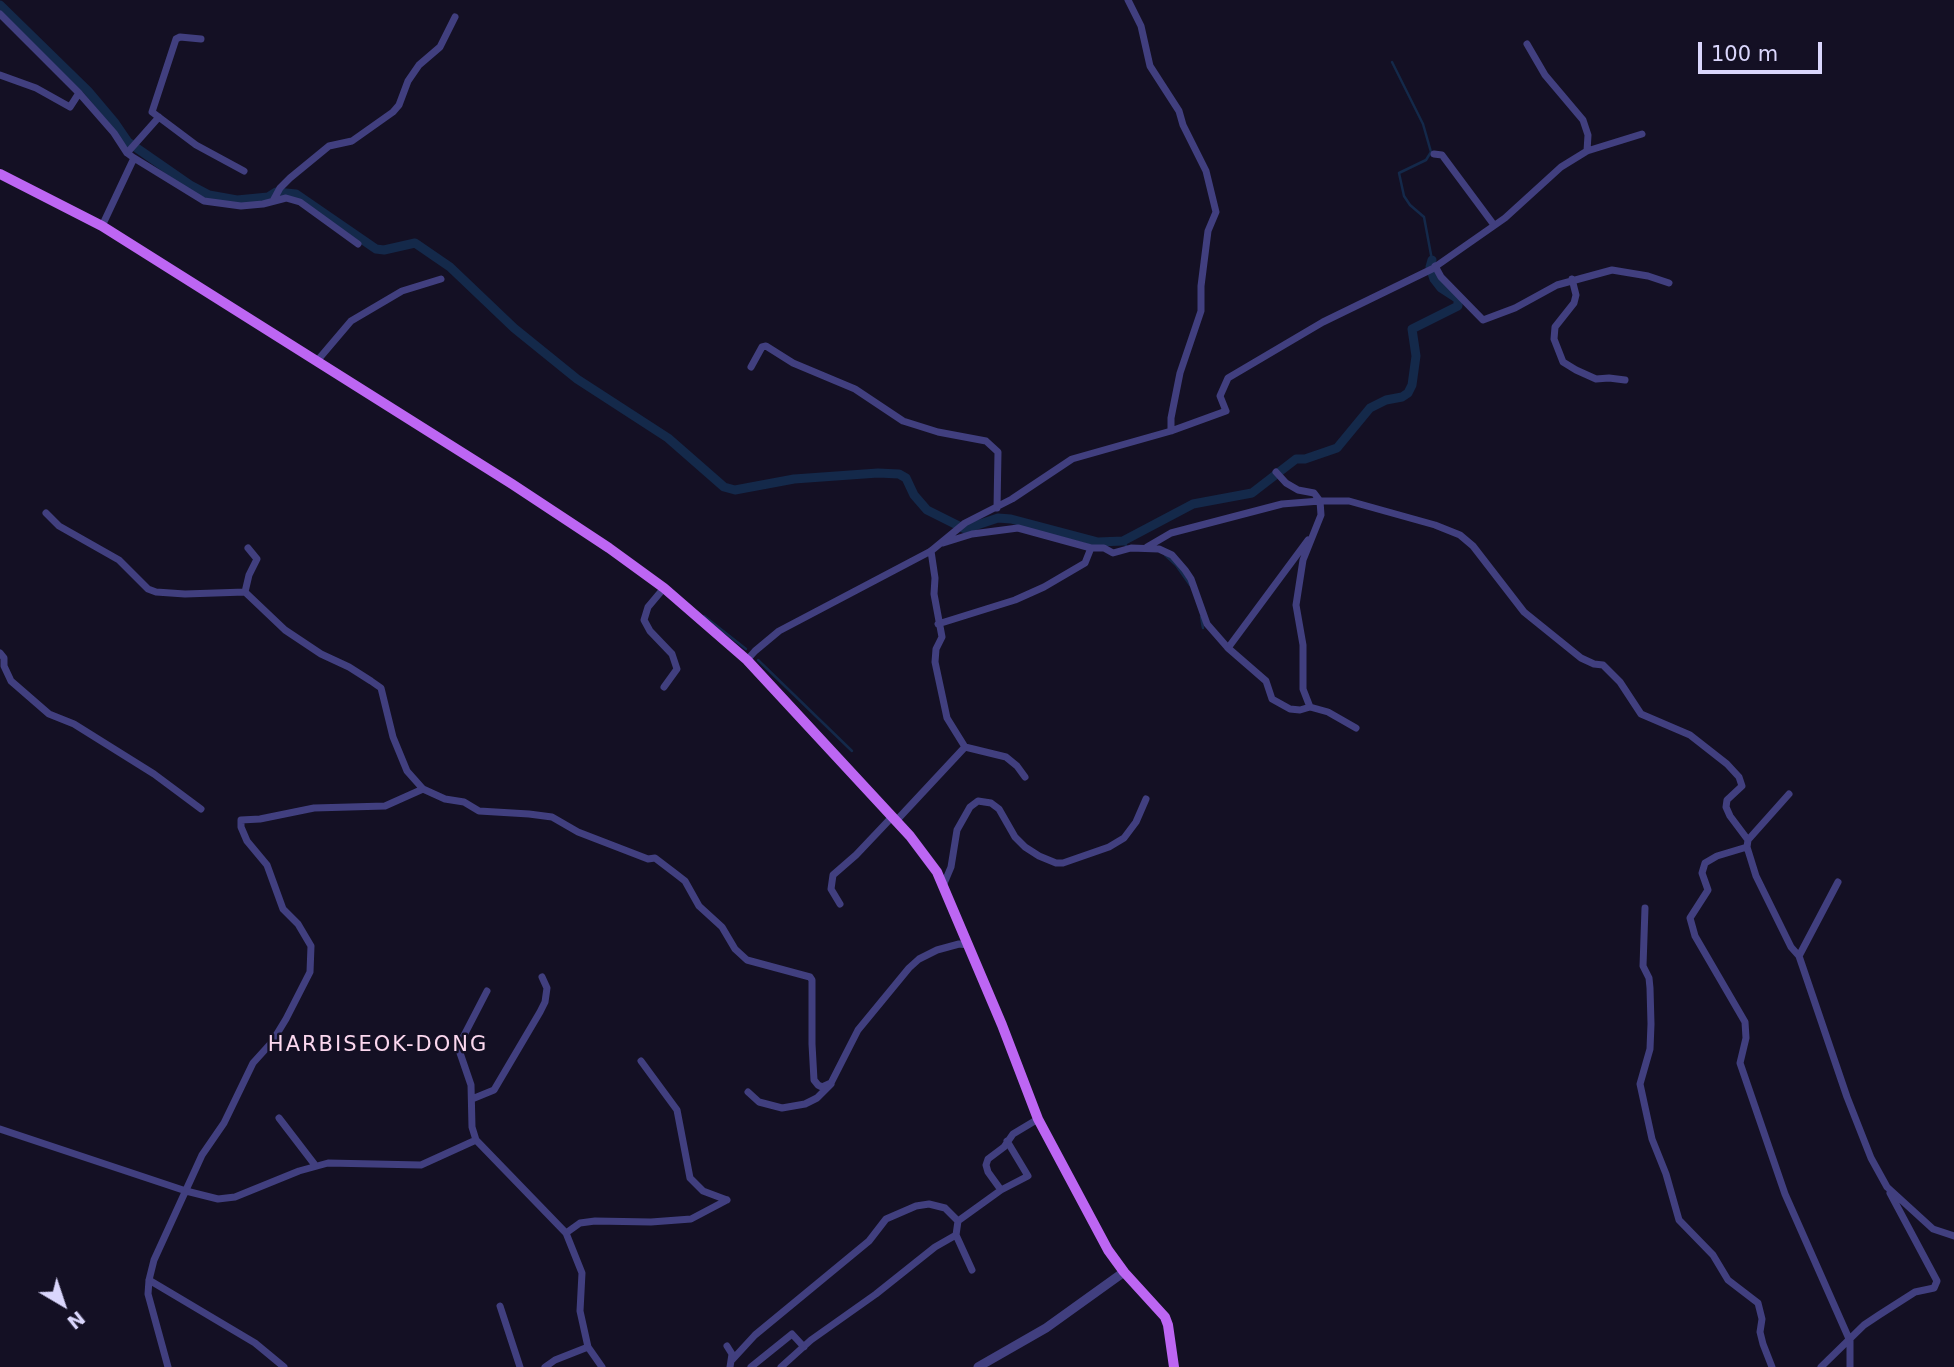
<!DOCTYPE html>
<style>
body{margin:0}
#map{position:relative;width:1954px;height:1367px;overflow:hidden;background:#141024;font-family:"DejaVu Sans",sans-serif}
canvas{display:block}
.north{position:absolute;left:28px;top:1269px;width:70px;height:70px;-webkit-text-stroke:5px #141024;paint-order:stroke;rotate:141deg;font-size:19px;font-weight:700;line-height:28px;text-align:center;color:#dad6fc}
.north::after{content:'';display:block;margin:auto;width:24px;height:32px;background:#dad6fc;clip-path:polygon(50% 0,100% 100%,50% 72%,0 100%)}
.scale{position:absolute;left:1698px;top:42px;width:124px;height:32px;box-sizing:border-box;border:4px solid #dad6fc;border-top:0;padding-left:9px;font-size:21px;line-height:24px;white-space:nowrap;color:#dad6fc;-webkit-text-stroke:5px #141024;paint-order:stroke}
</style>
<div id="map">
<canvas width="1954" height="1367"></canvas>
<div class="north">N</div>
<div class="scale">100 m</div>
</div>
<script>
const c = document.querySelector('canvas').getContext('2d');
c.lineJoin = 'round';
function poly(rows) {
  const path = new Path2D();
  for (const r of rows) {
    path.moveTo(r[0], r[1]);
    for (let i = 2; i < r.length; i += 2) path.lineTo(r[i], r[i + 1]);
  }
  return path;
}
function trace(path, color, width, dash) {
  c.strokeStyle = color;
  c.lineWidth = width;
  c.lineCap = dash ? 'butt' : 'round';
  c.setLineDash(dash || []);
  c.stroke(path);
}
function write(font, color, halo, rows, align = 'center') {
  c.font = font + ' "DejaVu Sans",sans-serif';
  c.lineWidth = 5;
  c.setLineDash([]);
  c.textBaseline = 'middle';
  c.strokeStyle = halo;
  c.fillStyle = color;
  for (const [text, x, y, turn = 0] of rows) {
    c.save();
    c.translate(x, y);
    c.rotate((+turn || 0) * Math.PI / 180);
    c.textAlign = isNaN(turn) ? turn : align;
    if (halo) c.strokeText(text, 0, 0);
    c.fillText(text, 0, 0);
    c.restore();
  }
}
trace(poly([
 [1392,62,1423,124,1431,152,1426,160,1399,173,1404,196,1410,205,1424,217,1432,260],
 [1123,541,1127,547],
 [1165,555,1176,565,1190,585],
 [704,616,746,649],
 [1201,617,1203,628],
 [758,660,852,751]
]), '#14294a', 2.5);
trace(poly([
 [0,5,88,91,115,123,128,142,190,185,209,195,237,200,268,197,276,192,296,194,376,249,384,250,415,243,450,267,514,328,577,379,668,438,724,487,735,490,794,479,878,473,899,474,906,478,914,495,927,510,965,529,998,518,1011,519,1098,542,1123,541,1193,504,1252,493,1296,459,1305,459,1337,448,1370,408,1386,400,1402,397,1408,393,1412,385,1416,356,1412,329,1458,306,1458,299,1441,288,1434,279,1430,267,1432,260]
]), '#14294a', 9);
trace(poly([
 [1128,0,1141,26,1150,66,1179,111,1183,125,1206,171,1216,212,1208,231,1201,286,1201,311,1180,373,1171,418,1171,431],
 [0,14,79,93,114,133,127,153,134,158,204,201,241,206,263,204,286,198,300,202,358,244],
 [201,39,180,37,176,39,152,112,196,145,244,171],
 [1527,44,1545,75,1583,120,1588,135,1587,151],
 [0,75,36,88,70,107,79,93],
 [127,153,159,117],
 [1434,154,1442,155,1494,225],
 [273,201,280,188,290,178,329,146,352,141,393,112,399,105,408,81,419,65,440,47,455,17],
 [102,226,134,158],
 [1435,266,1441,277,1483,320,1515,308,1557,285,1612,270,1648,276,1669,283],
 [1572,279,1576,295,1574,303,1555,327,1554,339,1563,362,1576,370,1596,379,1609,378,1625,380],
 [317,361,351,321,402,291,441,279],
 [751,367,762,347,766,346,793,363,855,389,903,421,938,432,986,441,998,452,997,508],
 [1276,472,1286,483,1298,490,1314,493,1320,501,1321,515,1303,560,1296,605,1303,645,1303,689,1310,707,1328,712,1356,728],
 [46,513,59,526,119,560,148,589,156,592,185,594,245,592,285,630,321,654,349,667,371,681,381,688,393,737,407,771,423,789,445,799,464,802,479,811,529,814,552,817,578,832,648,859,655,858,676,874,685,881,699,906,722,927,735,949,747,960,810,977,812,980,812,1044,814,1080,818,1085,822,1087,831,1083,858,1030,909,968,919,959,937,950,959,944,969,945],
 [943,543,972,534,1018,528,1091,548,1104,548,1113,553,1131,548,1159,549,1172,555,1185,570,1191,579,1207,624,1228,648,1266,681,1272,699,1290,709,1300,710,1310,707],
 [1147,547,1171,533,1282,504,1320,501,1349,501,1435,525,1460,535,1473,546,1524,612,1581,658,1594,664,1603,665,1620,682,1641,714,1690,735,1727,764,1739,777,1742,786,1727,800,1726,807,1730,816,1748,840],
 [931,551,935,578,934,594,942,637,936,649,935,662,947,718,965,747,1006,757,1017,766,1025,777],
 [664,588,648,607,644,620,650,631,672,654,677,669,664,687],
 [245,592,249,575,257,559,248,548],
 [938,624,1015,600,1044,587,1085,563,1091,548],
 [1228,648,1308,540],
 [0,653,4,658,4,666,11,681,49,714,74,724,154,774,201,809],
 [747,660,755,651,779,631,931,551,965,523,1012,499,1072,459,1171,431,1226,411,1220,396,1228,378,1323,322,1432,269,1505,218,1561,167,1587,151,1642,134],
 [1789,794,1748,840,1747,847,1756,876,1791,947,1799,956,1847,1097,1871,1158,1887,1187,1933,1229,1954,1236],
 [896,821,965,747],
 [1747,847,1717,856,1705,863,1702,873,1708,890,1690,918,1695,936,1745,1022,1746,1038,1740,1063,1785,1194,1850,1341,1850,1367],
 [943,886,951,867,957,830,970,807,978,801,991,803,999,809,1015,837,1025,847,1039,856,1056,863,1063,863,1109,847,1124,838,1136,822,1146,799],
 [840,904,831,889,833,875,856,855,892,817],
 [1645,908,1643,966,1649,978,1650,988,1651,1024,1650,1049,1640,1084,1652,1139,1666,1174,1679,1220,1713,1255,1728,1280,1758,1303,1762,1319,1760,1332,1763,1344,1772,1367],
 [1799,956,1838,882],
 [487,991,458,1047,471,1085,472,1127,476,1140,566,1233,582,1273,580,1311,588,1347,602,1367],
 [641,1061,677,1110,690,1178,703,1191,727,1200],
 [748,1092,759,1102,782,1108,805,1104,817,1098,831,1084],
 [472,1099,494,1090,540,1012,545,1002,547,988,542,977],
 [279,1118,315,1165],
 [0,1129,186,1191,218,1199,235,1197,299,1171,328,1163,421,1165,476,1140],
 [1001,1190,988,1172,986,1165,988,1159,1004,1147,1013,1134,1038,1119],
 [566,1233,580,1223,595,1221,651,1222,691,1219,727,1200],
 [972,1270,956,1235,958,1221,1001,1190,1028,1176,1007,1141],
 [149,1280,255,1343,284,1367],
 [500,1306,520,1367],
 [727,1346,732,1354,730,1367],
 [732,1360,755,1335,869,1241,886,1219,916,1206,929,1204,945,1208,958,1221],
 [168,1367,148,1294,149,1280,154,1260,202,1155,224,1123,253,1063,272,1042,286,1019,310,972,311,946,298,924,283,909,267,865,247,841,241,827,241,820,260,819,314,808,385,806,423,789],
 [545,1367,555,1360,588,1347],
 [751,1367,792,1334,804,1347],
 [781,1367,811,1340,876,1294,935,1247,956,1235],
 [1821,1367,1864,1325,1879,1315,1915,1292,1934,1288,1937,1281,1890,1193]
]), '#413f7f', 7);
trace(poly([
 [978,1367,1046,1328,1124,1272]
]), '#413f7f', 9);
trace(poly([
 [0,174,102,226,512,484,609,548,664,588,747,660,910,836,937,872,1002,1025,1038,1119,1108,1250,1124,1272,1165,1317,1168,1325,1174,1367]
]), '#bd66f3', 10);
c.letterSpacing = '2px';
write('21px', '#fcd8ef', '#141024', [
 ["HARBISEOK-DONG",378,1046]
]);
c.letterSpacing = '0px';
</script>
